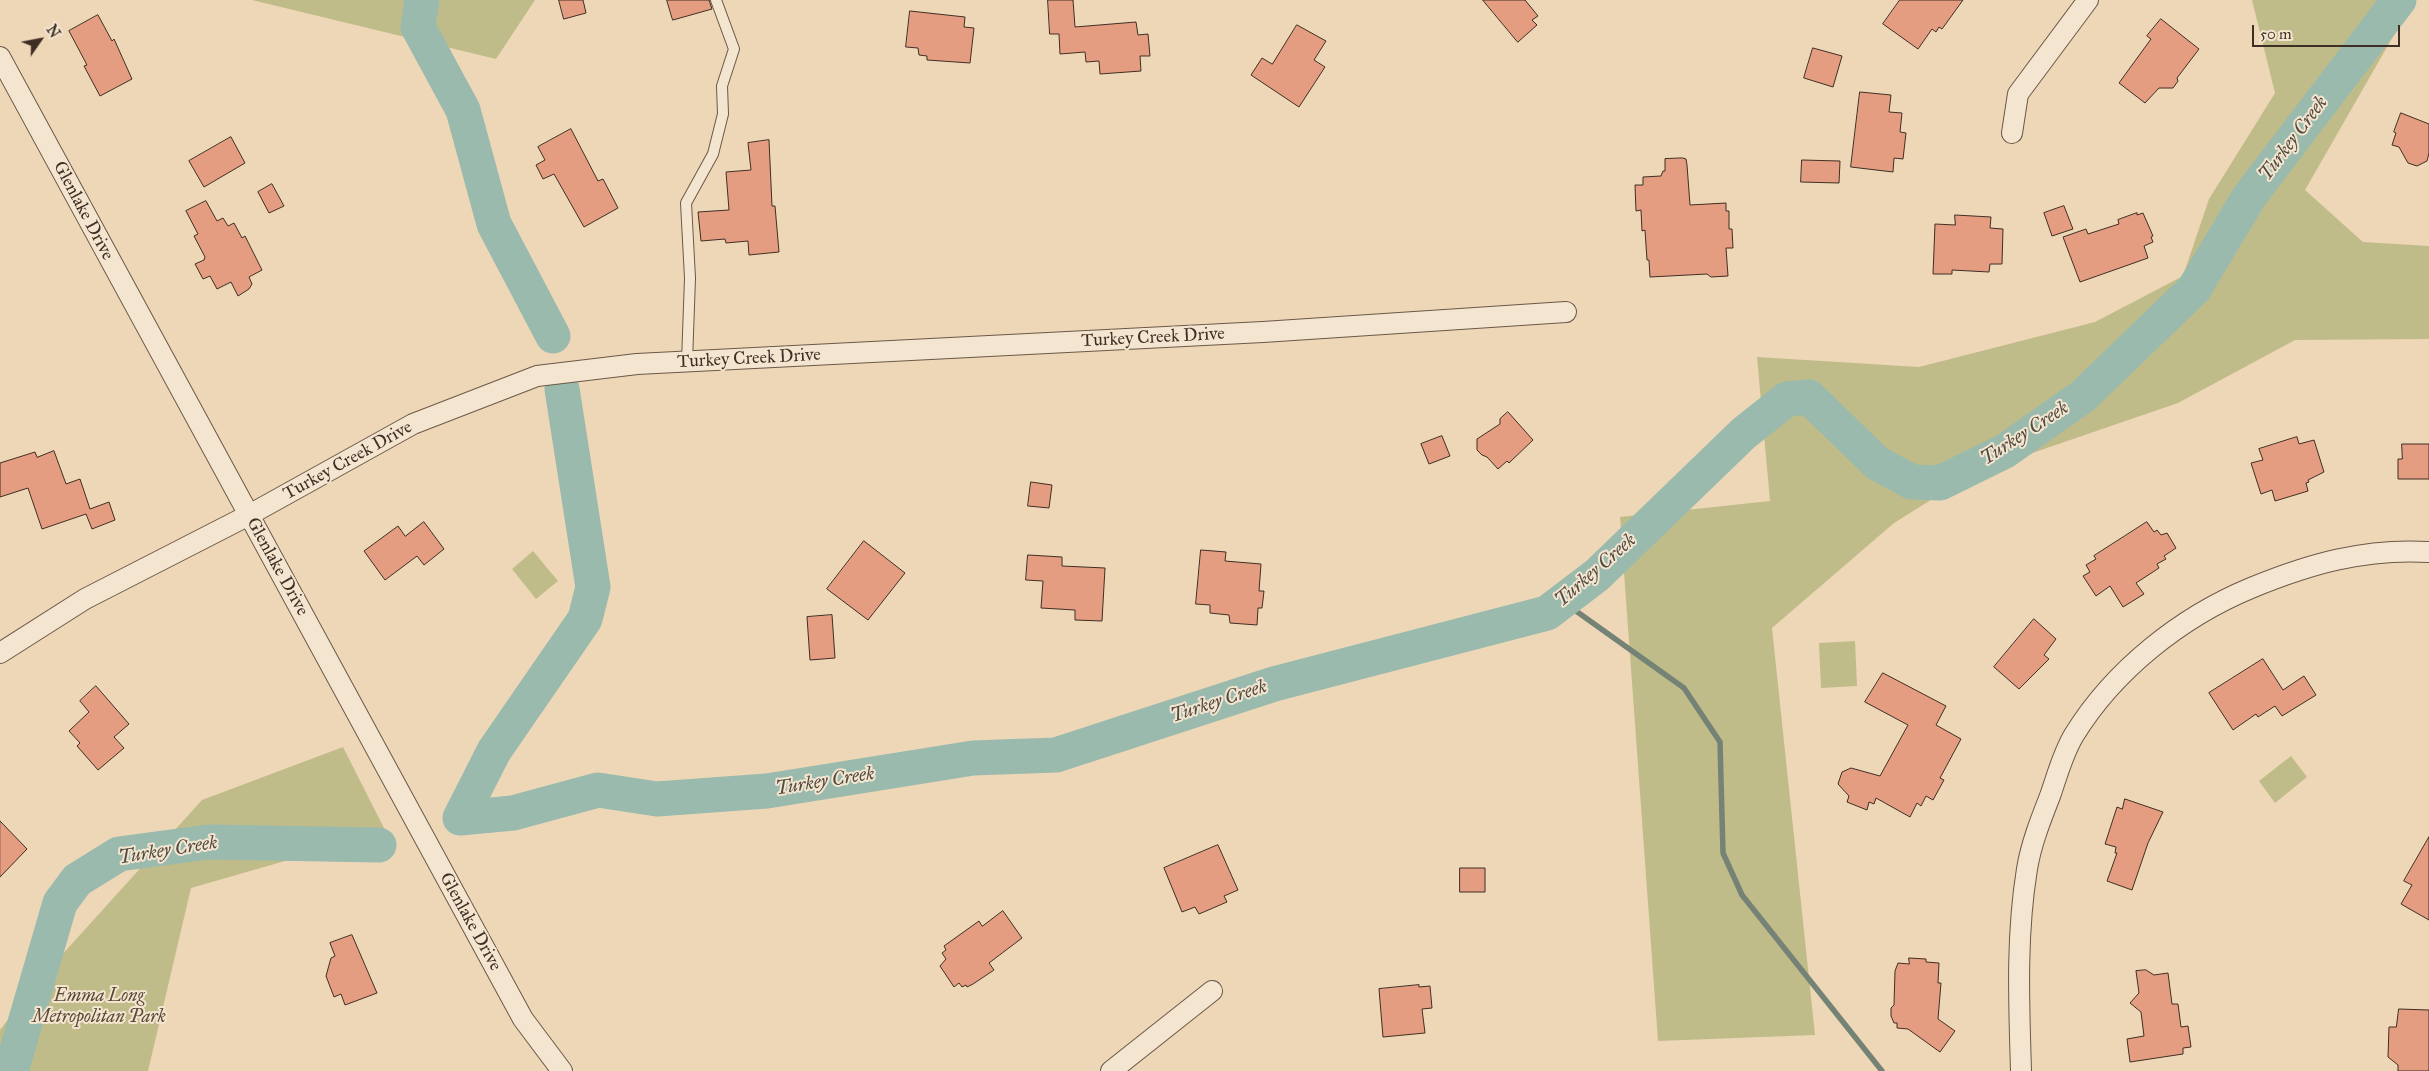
<!DOCTYPE html>
<html>
<head>
<meta charset="utf-8">
<style>
  body { margin:0 }
  #map { position:relative; width:2429px; height:1071px; overflow:hidden; background:#eed7b7; font-family:"IM FELL Great Primer",serif }
  canvas { display:block }
  .north { position:absolute; left:15px; top:15px; width:50px; height:50px; -webkit-text-stroke:4px #f4e5d0; paint-order:stroke; rotate:57deg; font-size:14px; font-weight:700; line-height:20px; text-align:center; color:#3f2e23 }
  .north::after { content:''; display:block; margin:auto; width:18px; height:22px; background:#3f2e23; clip-path:polygon(50% 0,100% 100%,50% 72%,0 100%) }
  .scale { position:absolute; left:2252px; top:25px; width:148px; height:22px; box-sizing:border-box; border:2px solid #3f2e23; border-top:0; padding-left:6px; font-size:15px; line-height:18px; white-space:nowrap; color:#3f2e23; -webkit-text-stroke:4px #f4e5d0; paint-order:stroke }
</style>
</head>
<body>
<div id="map">
<canvas width="2429" height="1071"></canvas>
<div class="north">N</div>
<div class="scale">50 m</div>
</div>
<script>
const ctx = document.querySelector('canvas').getContext('2d');
ctx.lineJoin = 'round';
function fill(path, color) {
  ctx.fillStyle = color;
  ctx.fill(path, 'evenodd');
}
function strokePath(path, color, width, dash) {
  ctx.strokeStyle = color;
  ctx.lineWidth = width;
  ctx.lineCap = dash ? 'butt' : 'round';
  ctx.setLineDash(dash || []);
  ctx.stroke(path);
}
function write(font, color, halo, rows, align = 'center') {
  ctx.font = font + ' "IM FELL Great Primer",serif';
  ctx.lineWidth = 4;
  ctx.setLineDash([]);
  ctx.textBaseline = 'middle';
  ctx.strokeStyle = halo;
  ctx.fillStyle = color;
  for (const [text, x, y, turn = 0] of rows) {
    ctx.save();
    ctx.translate(x, y);
    ctx.rotate((+turn || 0) * Math.PI / 180);
    ctx.textAlign = isNaN(turn) ? turn : align;
    if (halo) ctx.strokeText(text, 0, 0);
    ctx.fillText(text, 0, 0);
    ctx.restore();
  }
}
const green = new Path2D(`
  M252,0H535L496,59Z
  M2252,0H2414L2305,190L2363,242L2429,246V339L2295,340L2178,403L1974,473L1894,523L1772,628L1815,1035L1658,1041L1620,517L1770,501L1757,357L1919,367L2095,322L2183,276L2209,199L2275,93Z
  M533,551L558,581L536,599L512,569Z
  M1855,641L1857,686L1821,688L1819,643Z
  M343,747L386,832L191,888L148,1071H0V1030L32,988L202,800Z
  M2291,756L2307,777L2275,803L2259,781Z`);
const stream = new Path2D(`
  M1562,601L1684,688L1720,742L1723,853L1742,895L1882,1071`);
const river = new Path2D(`
  M422,0L418,27L463,110L494,224L553,336
  M460,818L513,813L598,790L657,799L767,791L973,758L1056,755L1274,684L1547,613L1597,575L1744,433L1787,399L1809,397L1877,463L1912,482L1940,483L2005,451L2083,396L2194,289L2249,197L2399,0
  M460,818L494,751L585,619L593,587L562,389
  M11,1071L60,903L77,880L119,854L208,842L379,845`);
const building = new Path2D(`
  M559,0H583L586,13L564,19Z
  M667,0H709L712,9L673,20Z
  M1048,0H1073L1075,27L1136,22L1138,35L1148,34L1150,56H1140L1141,71L1100,74L1099,61L1086,62L1085,52L1060,54L1059,34H1050Z
  M1483,0H1525L1538,16L1532,20L1537,25L1518,42Z
  M1900,0H1963L1942,29L1939,27L1936,32L1932,29L1918,49L1883,24Z
  M910,11L965,17L964,27L974,28L970,63L927,60V56L919,55L918,48L906,47Z
  M98,15L112,41L114,39L132,79L100,96L84,66L87,65L69,31Z
  M2161,19L2199,49L2177,78L2178,81L2173,88H2159L2145,103L2119,83L2151,39L2147,36Z
  M1297,25L1326,41L1314,60L1325,67L1299,107L1251,75L1262,58L1272,64Z
  M1813,48L1842,56L1833,87L1804,78Z
  M1860,92L1891,95L1889,112L1902,113L1900,132L1906,133L1903,159L1894,158L1893,172L1851,167Z
  M2401,113L2429,124V153L2427,161L2417,166L2408,163L2399,147L2392,145L2396,133L2394,132Z
  M571,129L598,181L603,179L618,208L584,227L554,174L543,179L536,165L545,160L538,147Z
  M231,137L245,163L204,187L189,161Z
  M769,140L772,206H775L779,252L749,255L748,241L726,243L725,239L701,241L698,212L729,210L726,172L751,170L748,143Z
  M1683,158L1686,159L1687,165L1690,205L1726,203V211H1729V229H1732L1733,248H1726L1728,276L1711,277L1707,274L1650,277L1649,260H1647L1645,230L1642,231L1641,210L1636,211L1635,185H1643V177L1661,176L1663,171H1665V159Z
  M1802,160L1840,161L1839,183L1801,182Z
  M272,184L284,206L269,213L258,192Z
  M206,201L217,221L223,218L228,226L234,223L242,238L245,236L262,270L249,277L252,284L249,289L238,296L231,282L217,289L210,276L203,279L195,264L204,260L205,257L194,236L198,234L186,211Z
  M2064,206L2073,229L2052,236L2044,213Z
  M2137,213V215L2143,213L2153,236L2151,237L2153,242L2144,246L2148,258L2080,282L2063,237L2086,229L2088,234L2119,224L2118,220Z
  M1955,215L1991,217L1990,228L2003,229L2002,264H1990L1989,272L1952,270V274H1933L1935,224L1955,225Z
  M1508,412L1533,440L1509,463L1507,461L1498,469L1487,457L1482,455L1477,450V439L1500,424V419Z
  M1442,436L1450,456L1429,464L1421,444Z
  M2297,437L2299,444L2314,440L2324,472L2308,480L2309,482L2306,483L2308,491L2275,501L2272,490L2261,494L2251,463L2263,460L2259,449Z
  M2402,444H2429V479H2398V459H2402Z
  M54,451L66,484L80,479L90,509L109,502L115,520L92,529L86,514L42,529L28,488L0,497V463L35,452L37,457Z
  M1031,482L1052,485L1049,508L1028,506Z
  M424,522L444,549L424,565L417,556L385,580L364,551L398,526L405,536Z
  M2147,522L2154,532L2157,530L2161,535L2167,533L2176,548L2164,556L2166,559L2157,564L2159,568L2136,583L2144,594L2123,607L2110,586L2096,596L2083,576L2090,572L2086,565L2096,559L2094,556Z
  M864,541L905,573L868,620L827,589Z
  M1201,550L1226,552L1225,561L1261,564L1259,591H1264L1262,608H1258L1257,625L1230,623L1229,615L1210,613V605L1196,604Z
  M1028,555L1062,557V566L1105,568L1102,621L1075,620V610L1041,608L1043,581L1026,580Z
  M832,615L835,658L810,660L807,617Z
  M2034,619L2056,639L2044,655L2049,659L2019,689L1994,667Z
  M2263,659L2283,690L2304,676L2316,695L2282,716L2275,706L2258,717L2256,714L2233,730L2209,693Z
  M1883,673L1946,706L1936,725L1961,739L1940,778L1944,780L1933,800L1926,796L1921,806L1917,803L1910,817L1876,798L1874,804L1869,802L1867,810L1847,802L1849,796L1838,784L1842,772L1851,768L1880,776L1908,725L1865,702Z
  M96,686L129,724L114,737L124,748L98,770L77,746L80,743L69,731L89,712L80,701Z
  M2125,799L2163,812L2148,843L2132,890L2107,881L2117,853H2115L2116,847L2105,844L2117,807L2122,809Z
  M0,821L27,849L0,877Z
  M2429,837V920L2401,904L2412,885L2404,881Z
  M1218,845L1238,890L1224,896L1227,902L1199,914L1195,907L1182,912L1164,868Z
  M1460,868H1485V892H1460Z
  M1003,911L1022,938L989,963L994,970L973,984L967,987L966,985L962,987L959,983L954,987L940,966L946,959L942,953L946,950L944,946L979,921L982,926Z
  M352,935L377,993L345,1005L341,994L334,997L326,976L331,958L335,956L330,943Z
  M1909,958L1926,959V962L1939,963L1938,983H1941L1938,1019L1955,1031L1940,1052L1908,1029L1897,1028V1023H1894L1891,1016V1008L1894,1005L1895,971L1898,963L1909,964Z
  M2146,970L2154,975L2168,973L2172,1004H2178L2181,1027L2188,1026L2191,1047L2183,1048V1054L2130,1062L2127,1039L2144,1036L2141,1012L2130,1003L2139,993L2136,971Z
  M1419,985V987L1430,986L1432,1008L1422,1009L1425,1033L1383,1037L1379,989Z
  M2399,1009L2429,1010V1071H2398V1065L2388,1057L2389,1027H2396Z`);
const service = new Path2D(`
  M687,362L690,278L686,203L713,154L723,114L722,86L734,49L716,0`);
const minor = new Path2D(`
  M0,57L523,1019L562,1071
  M2012,133L2018,94L2088,0
  M0,653L85,599L249,515L413,424L537,376L637,364L1263,332L1566,312
  M1111,1071L1212,991
  M2021,1071C2019,1003 2016,936 2027,869C2031,844 2041,819 2050,796C2057,776 2063,753 2074,735C2114,670 2181,617 2251,588C2309,564 2365,548 2429,552`);
const streetNames = [
  ["Glenlake Drive",83,211,62],
  ["Turkey Creek Drive",1153,338,-3],
  ["Turkey Creek Drive",749,359,-3],
  ["Turkey Creek Drive",348,461,-29],
  ["Glenlake Drive",277,567,61],
  ["Glenlake Drive",470,922,61]
];
const parkNames = [
  ["Emma Long",99,997],
  ["Metropolitan Park",99,1018]
];
const waterNames = [
  ["Turkey Creek",2294,139,-53],
  ["Turkey Creek",2025,434,-33],
  ["Turkey Creek",1596,571,-41],
  ["Turkey Creek",1219,702,-18],
  ["Turkey Creek",825,782,-9],
  ["Turkey Creek",168,851,-9]
];
fill(green, '#c0bc89');
strokePath(stream, '#758276', 5.5);
strokePath(river, '#99baad', 35);
fill(building, '#e59d82');
strokePath(building, '#3f2e23', 1);
strokePath(service, '#6b5848', 12);
strokePath(minor, '#6b5848', 22);
strokePath(service, '#f4e5d0', 10);
strokePath(minor, '#f4e5d0', 20);
write('18px', '#3f2e23', '#f4e5d0', streetNames);
write('italic 18px', '#594a37', '#f4e5d0', parkNames);
write('italic 19px', '#514a3f', '#f4e5d0', waterNames);
</script>
</body>
</html>
